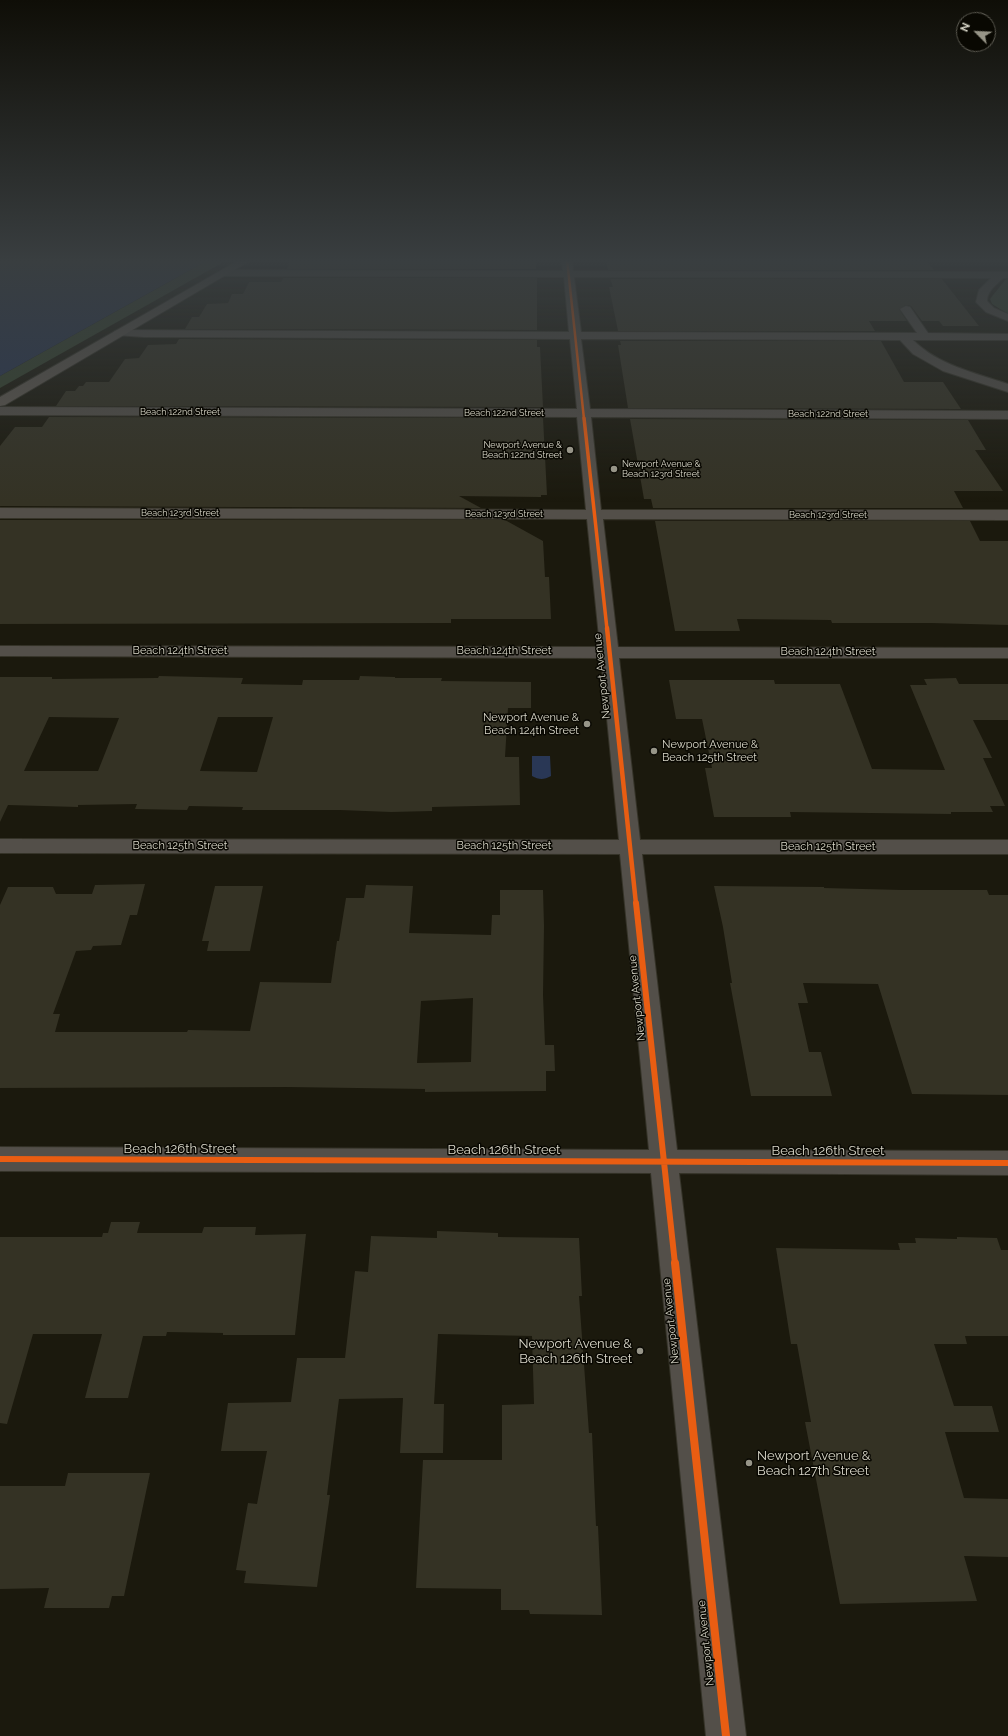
<!DOCTYPE html>
<html>
<head>
<meta charset="utf-8">
<style>
  body { margin:0 }
  #map { position:relative; width:1008px; height:1736px; overflow:hidden; background:#1b190d; font-family:Raleway,sans-serif }
  canvas { display:block }
  .north { position:absolute; left:956px; top:12px; width:40px; height:40px; box-sizing:border-box; background:#090802; border:1px solid #5d5b52; border-radius:50%; rotate:294deg; font-size:11px; font-weight:700; line-height:16px; text-align:center; color:#dad8ca }
  .north::after { content:''; display:block; margin:auto; width:14px; height:18px; background:#979588; clip-path:polygon(50% 0,100% 100%,50% 72%,0 100%) }
</style>
</head>
<body>
<div id="map">
<canvas width="1008" height="1736"></canvas>
<div class="north">N</div>
</div>
<script>
const ctx = document.querySelector('canvas').getContext('2d');
ctx.lineJoin = 'round';
function fill(path, color) {
  ctx.fillStyle = color;
  ctx.fill(path, 'evenodd');
}
function strokePath(path, color, width, dash) {
  ctx.strokeStyle = color;
  ctx.lineWidth = width;
  ctx.lineCap = dash ? 'butt' : 'round';
  ctx.setLineDash(dash || []);
  ctx.stroke(path);
}
function write(font, color, halo, rows, align = 'center') {
  ctx.font = font + ' Raleway,sans-serif';
  ctx.lineWidth = 3;
  ctx.setLineDash([]);
  ctx.textBaseline = 'middle';
  ctx.strokeStyle = halo;
  ctx.fillStyle = color;
  for (const [text, x, y, turn = 0] of rows) {
    ctx.save();
    ctx.translate(x, y);
    ctx.rotate((+turn || 0) * Math.PI / 180);
    ctx.textAlign = isNaN(turn) ? turn : align;
    if (halo) ctx.strokeText(text, 0, 0);
    ctx.fillText(text, 0, 0);
    ctx.restore();
  }
}
const green = new Path2D(`
  M210,259H229L0,388V376Z
  M1008,278V314L992,304L990,299L1005,280Z`);
const water = new Path2D(`
  M0,259H210L0,376Z
  M532,756H550L551,776C544,780 539,780 532,776Z`);
const building = new Path2D(`
  M291,259H536V269H287Z
  M609,259H925L934,270H608L606,260H609Z
  M283,278H537V330L185,329L192,317H199L207,304L228,303L232,294H243L249,282H281Z
  M610,279H942L979,326H943L939,321H922L911,306L906,305L899,309L907,321H869L875,331H618L609,287H613Z
  M179,339L537,340V347H540L543,407L56,406L66,391H75L79,386H83L86,382H109L125,359L139,358L148,345L176,344Z
  M620,341H881L904,382H943L961,409L628,408L618,345H621Z
  M49,417L543,418L547,495H541V497L459,496L481,508L0,506V446L15,427H42Z
  M630,419L968,420L986,450H975L1003,491H954L963,508H653L651,499H644Z
  M0,520H505L543,541L545,577H549L551,619H451V623L0,624Z
  M655,521H970L980,541H1008V625L931,623H832L831,620L737,619L740,631H675Z
  M159,676L243,678L241,684L302,685L303,680H359L360,676L395,677V678H442L441,681L531,682V708H508L505,757H519L520,805L432,807V811L391,812L340,810H242L243,807L189,806L187,810L135,809L137,804L78,805V807L8,805L0,822V677H52V679L158,678ZM49,717L119,718L98,771H24ZM218,717H273L257,772L200,771Z
  M956,678L959,684H1008V720H973L992,758H983L1005,806H990L993,812H951V814L790,812L791,817H714L705,768H712L702,719H676L669,680H774L775,684H840L872,769L945,770L910,685H927L924,679Z
  M145,884L137,915H130L121,945L93,946L91,950L76,951L53,1014H60L55,1032H187L188,1030L250,1031L260,982L331,983L337,941H339L346,898H364L366,885L413,886L409,933L491,935L492,915H500V890H543L544,926L543,995L545,1045H554L555,1071H546V1091L425,1092V1089L288,1087L0,1088V905L8,887H53L56,894H92L95,885ZM473,998L471,1062L417,1063L421,1001Z
  M215,886H263L250,951H207L209,941H202Z
  M714,886L824,887V888L902,890H987L989,895H1008V1095L912,1094L878,984L803,983L808,1003H798L809,1052H821L832,1096H751L730,983H732L723,927Z
  M111,1222H140L137,1233H202L204,1227H256L255,1235L306,1234L295,1335H223V1333L167,1332L166,1336H143L128,1398H85L102,1334H33L7,1424L0,1423V1237H102L103,1233H108Z
  M437,1231L498,1233V1237L579,1238L582,1296H579L589,1433H592L596,1526H598L602,1615L530,1614L529,1610H501V1589L416,1588L423,1460H502V1405L534,1404L532,1336L438,1334L434,1404H444L443,1453H400L403,1398L339,1399L327,1495H330L317,1587L244,1583L246,1571L236,1570L248,1503L257,1504L267,1451H221L228,1403L291,1402L297,1358H345L355,1271L368,1272L371,1236L437,1238Z
  M957,1237L997,1238L1001,1250H1008V1336H965L967,1344H934L954,1406H992L999,1432H945L964,1498L1008,1499V1557L964,1556L977,1601L840,1604L805,1422H811L797,1344H791L776,1248L900,1250L898,1243H916L915,1238L957,1239Z
  M68,1473H150L124,1596H112L109,1608H44L49,1588L0,1589V1486H65Z`);
const minor = new Path2D(`
  M562,259H572L573,271L1008,272V278H1003C996,285 987,291 987,301L994,308L1008,314V321L986,312L976,302L979,290L991,278L574,277L581,332L917,333L900,309L906,306L910,307L928,333L1008,334V340H913C938,365 975,373 1008,384V392L943,371L913,354L900,340L581,339L590,409L1008,411V419L591,417L601,510H1008V520L603,519L618,647L1008,648V658H619L640,840H1008V854H642L677,1150L1008,1151V1175L679,1173L746,1736H706L651,1173L0,1171V1147L649,1150L620,854L0,853V839L619,840L601,658L0,656V646L600,647L587,519L0,518V508L586,510L577,417L0,415V407L577,409L570,339L144,337L115,335L113,333L115,331L119,330L569,332L564,277L224,276L219,273L224,270L563,271Z`);
const major = new Path2D(`
  M241,259H253L5,405L0,406V397Z`);
const cyclewayFar4 = new Path2D(`
  M567,259L584,419`);
const cyclewayFar3 = new Path2D(`
  M584,418L607,629`);
const cyclewayFar2 = new Path2D(`
  M607,628L636,904`);
const cyclewayFar1 = new Path2D(`
  M636,903L675,1264
  M0,1159L1008,1163`);
const cycleway = new Path2D(`
  M675,1263L726,1736`);
const markers = [
  [570,450,4,"#979588"],
  [614,469,4,"#979588"],
  [587,724,4,"#979588"],
  [654,751,4,"#979588"],
  [640,1351,4,"#979588"],
  [749,1463,4,"#979588"]
];
const farStreetnames = [
  ["Beach 122nd Street",180,412],
  ["Beach 122nd Street",504,413],
  ["Beach 122nd Street",828,414],
  ["Beach 123rd Street",180,513],
  ["Beach 123rd Street",504,514],
  ["Beach 123rd Street",828,515]
];
const farPoinames = [
  ["Newport Avenue &",562,445],
  ["Beach 122nd Street",562,455],
  ["Newport Avenue &",622,464,"left"],
  ["Beach 123rd Street",622,474,"left"]
];
const streetNames = [
  ["Beach 124th Street",180,651],
  ["Beach 124th Street",504,651],
  ["Beach 124th Street",828,652],
  ["Newport Avenue",602,676,-96],
  ["Beach 125th Street",180,846],
  ["Beach 125th Street",504,846],
  ["Beach 125th Street",828,847],
  ["Newport Avenue",637,998,-96],
  ["Newport Avenue",671,1321,-96],
  ["Newport Avenue",706,1643,-96]
];
const poiNames = [
  ["Newport Avenue &",579,718],
  ["Beach 124th Street",579,731],
  ["Newport Avenue &",662,745,"left"],
  ["Beach 125th Street",662,758,"left"]
];
const nearStreetnames = [
  ["Beach 126th Street",180,1149],
  ["Beach 126th Street",504,1150],
  ["Beach 126th Street",828,1151]
];
const nearPoinames = [
  ["Newport Avenue &",632,1344],
  ["Beach 126th Street",632,1359],
  ["Newport Avenue &",757,1456,"left"],
  ["Beach 127th Street",757,1471,"left"]
];
fill(green, '#35442e');
fill(water, '#293755');
fill(building, '#343224');
strokePath(minor, '#353328', 2);
strokePath(major, '#353328', 2);
fill(minor, '#534f49');
fill(major, '#5f5951');
strokePath(cyclewayFar4, '#e95d12', 2.5);
strokePath(cyclewayFar3, '#e95d12', 3.5);
strokePath(cyclewayFar2, '#e95d12', 4.5);
strokePath(cyclewayFar1, '#e95d12', 6);
strokePath(cycleway, '#e95d12', 8);
const sky = ctx.createLinearGradient(0, 0, 0, 502);
sky.addColorStop(0, '#0f0e07');
sky.addColorStop(0.52, '#393e40');
sky.addColorStop(1, '#393e4000');
ctx.fillStyle = sky;
ctx.fillRect(0, 0, 1008, 502);
for (const [x, y, r, color] of markers) {
  const dot = new Path2D();
  dot.arc(x, y, r, 0, 2 * Math.PI);
  ctx.fillStyle = color;
  ctx.fill(dot);
  strokePath(dot, '#090802', 1.5);
}
write('9px', '#dad8ca', '#090802', farStreetnames);
write('9px', '#dad8ca', '#090802', farPoinames, 'right');
write('11px', '#dad8ca', '#090802', streetNames);
write('11px', '#dad8ca', '#090802', poiNames, 'right');
write('13px', '#dad8ca', '#090802', nearStreetnames);
write('13px', '#dad8ca', '#090802', nearPoinames, 'right');
</script>
</body>
</html>
